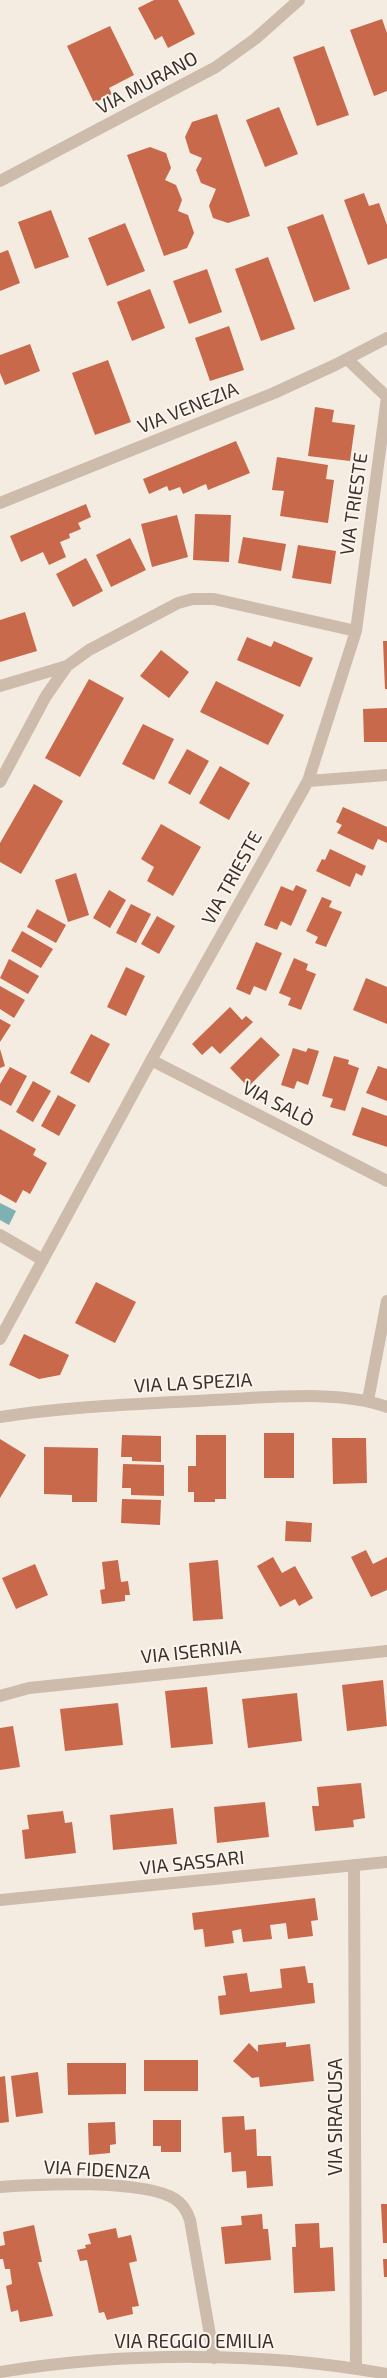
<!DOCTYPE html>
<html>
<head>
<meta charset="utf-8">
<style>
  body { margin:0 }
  canvas { display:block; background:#f4ebe1 }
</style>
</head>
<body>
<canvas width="387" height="2378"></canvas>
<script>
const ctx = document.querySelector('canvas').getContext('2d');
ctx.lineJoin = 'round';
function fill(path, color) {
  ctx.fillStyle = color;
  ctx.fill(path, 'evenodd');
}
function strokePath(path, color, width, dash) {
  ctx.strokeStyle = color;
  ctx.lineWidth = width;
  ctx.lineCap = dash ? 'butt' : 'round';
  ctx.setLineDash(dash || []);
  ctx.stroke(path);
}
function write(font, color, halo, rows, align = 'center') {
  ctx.font = font + ' "Exo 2",sans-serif';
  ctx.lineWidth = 4;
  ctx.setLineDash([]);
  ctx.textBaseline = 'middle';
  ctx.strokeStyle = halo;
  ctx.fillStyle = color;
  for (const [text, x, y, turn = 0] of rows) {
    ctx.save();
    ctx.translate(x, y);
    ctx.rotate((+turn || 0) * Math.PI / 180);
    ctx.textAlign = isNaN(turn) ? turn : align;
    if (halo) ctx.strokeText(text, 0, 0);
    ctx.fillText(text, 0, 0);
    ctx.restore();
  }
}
const water = new Path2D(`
  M0,1203L16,1211L9,1225L0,1220Z`);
const building = new Path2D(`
  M154,0H178L195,34L168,48L162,36L155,40L138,8Z
  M382,19L387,33V91L374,96L350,30Z
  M110,26L134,75L109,88L112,94L94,103L67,46Z
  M324,46L349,115L317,126L293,57Z
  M279,107L298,154L265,167L246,120Z
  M217,114L250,216L228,223L213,218L209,206L216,189L201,183L196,170L202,158L190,153L185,137L192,122Z
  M150,147L166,153L171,168L165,180L176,185L182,200L178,211L188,215L194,233L187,248L164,256L127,155Z
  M364,193L369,206L379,203L387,225V258L368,265L344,200Z
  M51,210L69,257L35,269L18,222Z
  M323,214L350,289L314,302L287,227Z
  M125,223L145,271L107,286L88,238Z
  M8,250L20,283L0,291V253Z
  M268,257L295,329L261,341L235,269Z
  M207,269L222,312L189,324L173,281Z
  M150,289L165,328L132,341L117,302Z
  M229,326L244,370L210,381L195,338Z
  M30,344L40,371L5,385L0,373V355Z
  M108,360L131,422L95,435L72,373Z
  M315,407L334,410L332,422L355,425L350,461L308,456Z
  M236,441L250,473L208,490L206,484L183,494L180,487L169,491L167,486L149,494L143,479Z
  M277,457L328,465L326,479L334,480L328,523L280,516L284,491L272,490Z
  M86,504L91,517L78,523L81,529L69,534L70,538L60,542L66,557L49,565L43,552L21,562L10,536Z
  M195,514L231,515L229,562L193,560Z
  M177,515L188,557L152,567L141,524Z
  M243,537L286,544L281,571L238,563Z
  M130,538L146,570L111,587L96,555Z
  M298,545L336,551L331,584L292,578Z
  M86,558L103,591L73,607L56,574Z
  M25,612L37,651L0,662V620Z
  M247,637L271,647L274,641L313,658L300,687L237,660Z
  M383,641H387V689H385Z
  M161,650L189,672L169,698L140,676Z
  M89,679L124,698L80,777L45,758Z
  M216,681L284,715L268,745L200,712Z
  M387,708V742H364L363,709Z
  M143,724L174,739L154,780L122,764Z
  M187,749L209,761L190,795L168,783Z
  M220,766L250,783L229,820L199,803Z
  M34,784L63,801L21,874L0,862V843Z
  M343,807L387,827V843L378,839L373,850L337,833L342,825L336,822Z
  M161,824L201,847L173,896L147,881L154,867L141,859Z
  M330,849L366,866L362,876L356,873L350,887L316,871L322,859L325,860Z
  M76,873L89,915L68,922L55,880Z
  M296,885L307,890L291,926L281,921L277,930L264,925L281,886L293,891Z
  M109,890L126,900L110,928L93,918Z
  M322,897L332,901L329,907L342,912L326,947L315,943L318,937L306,931Z
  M131,904L151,914L136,943L116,933Z
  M37,909L66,925L56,943L27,927Z
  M157,916L175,926L159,954L141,944Z
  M22,931L53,949L41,968L11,951Z
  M256,942L282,953L266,991L254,986L250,995L236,989Z
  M294,958L308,964L306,970L316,974L301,1010L288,1005L291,998L279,993Z
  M9,959L39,976L28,994L0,978Z
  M126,967L145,976L126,1016L107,1007Z
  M366,978L387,987V1024L353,1010Z
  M0,986L25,1000L14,1018L0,1009Z
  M230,1007L242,1020L246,1016L253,1022L220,1054L212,1046L202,1055L192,1044Z
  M0,1019L11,1025L0,1042Z
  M91,1034L110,1044L89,1083L70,1073Z
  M261,1037L280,1055L248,1087L230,1068Z
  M293,1048L306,1052L308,1048L319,1051L308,1085L297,1081L294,1089L281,1085Z
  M0,1049L5,1066L0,1068Z
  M334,1056L349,1060L348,1064L359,1068L345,1111L330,1107L333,1099L322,1096Z
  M378,1066L387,1069V1101L366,1093Z
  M10,1067L27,1076L11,1106L0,1100V1084Z
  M33,1081L51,1091L33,1122L16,1112Z
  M58,1095L76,1105L59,1136L41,1126Z
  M362,1107L387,1116V1147L352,1135Z
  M0,1129L36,1149L33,1155L47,1163L30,1194L23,1190L16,1203L0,1194Z
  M96,1282L136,1302L115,1343L75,1323Z
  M24,1334L69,1355L60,1375L39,1379L9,1365Z
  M264,1433H294V1478H264Z
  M122,1435L161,1436V1462L132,1461V1457H121Z
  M196,1435H226V1499H215V1502H194V1492H188V1466H196Z
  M332,1438H366L367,1483L333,1484Z
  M0,1439L26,1455L0,1498Z
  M44,1447L98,1448L97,1502H72V1495L44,1494Z
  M123,1464L164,1465V1496L131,1495V1488H122Z
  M122,1499L161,1500L160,1525L121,1523Z
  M286,1521L312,1523L311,1542L285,1541Z
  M366,1550L373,1564L387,1557V1590L371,1597L351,1557Z
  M273,1557L282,1573L295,1566L313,1598L299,1606L295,1599L280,1607L257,1566Z
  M118,1560L121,1582L128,1581L130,1595H125V1601L102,1604L100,1590L105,1589L102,1562Z
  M218,1560L223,1619L193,1621L189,1563Z
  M35,1564L48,1595L16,1609L2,1578Z
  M383,1680L387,1726L347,1731L342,1685Z
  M207,1687L213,1744L171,1748L165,1691Z
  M297,1693L302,1741L248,1748L242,1699Z
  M118,1703L123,1745L65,1751L60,1709Z
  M13,1726L20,1767L0,1770V1728Z
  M361,1783L365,1818L353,1820L354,1827L315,1831L312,1806H319L317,1787Z
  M265,1802L269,1837L217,1843L214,1807Z
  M173,1808L177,1844L113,1850L110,1815Z
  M63,1811L65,1823L72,1822L76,1853L25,1859L22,1830L29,1829L27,1815Z
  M315,1898L318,1920L311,1921L313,1936L288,1939L286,1923L270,1925L272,1939L243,1942L241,1929L232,1931L234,1943L205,1947L203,1929L194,1930L192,1913Z
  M305,1966L308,1983H313L315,2003L220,2015L218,1996L226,1995L223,1976L247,1973L250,1992L282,1988L280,1969Z
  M286,2042V2047L310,2044L314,2081L260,2087L259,2077L252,2078L233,2061L249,2043L258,2052V2045Z
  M144,2060H198V2091H144Z
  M67,2063H126V2094L68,2095Z
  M38,2072L43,2113L16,2117L11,2076Z
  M5,2076L9,2122L0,2123V2077Z
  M244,2116L245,2130L256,2129L257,2156H271L273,2186L247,2188L246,2171L232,2172L231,2152L224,2153L222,2117Z
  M153,2120H181V2152H161V2146H153Z
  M115,2122L116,2144L110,2145V2153L89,2155L88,2123Z
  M381,2204H387V2243H383Z
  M262,2214L263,2229H268L271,2260L225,2264L221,2227L242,2225L241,2216Z
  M319,2223L320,2248L333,2247L335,2291L294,2293L292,2247H296L295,2224Z
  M34,2225L42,2262H38L53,2316L20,2322L18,2310L11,2312L6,2286L12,2284L10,2269H5L3,2259H0V2246L5,2245L3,2232Z
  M116,2228L118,2238L131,2235L137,2261L129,2263L139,2306L132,2307L133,2314L107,2320L104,2312L99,2313L87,2260L80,2261L77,2250L86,2248L85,2245L91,2244L88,2234Z
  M383,2259H387V2277H384Z`);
const minor = new Path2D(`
  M0,181L216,67L255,39L299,0
  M347,359L387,397
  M0,503L274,393L335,365L387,338
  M0,686L67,666
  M308,781L387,775
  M0,782L46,696L67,666L89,650L178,603L193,599H214L356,631
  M151,1060L387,1181
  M0,1235L43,1260
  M0,1339L154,1055L308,781L356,631L387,397
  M368,1400L387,1301
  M0,1417C71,1406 142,1404 213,1400C264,1398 340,1389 387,1407
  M0,1696L29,1688L387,1651
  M354,1865L356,2368
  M0,1900L387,1862
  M0,2187C39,2184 143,2179 175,2199C183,2204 187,2211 190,2220L214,2358
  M0,2372C124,2352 264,2351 387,2374`);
const streetNames = [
  ["VIA MURANO",147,83,-28],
  ["VIA VENEZIA",188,408,-22],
  ["VIA TRIESTE",354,504,-82],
  ["VIA TRIESTE",232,878,-61],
  ["VIA SALÒ",278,1104,27],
  ["VIA LA SPEZIA",193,1383,-3],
  ["VIA ISERNIA",191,1652,-6],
  ["VIA SASSARI",192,1863,-6],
  ["VIA SIRACUSA",336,2117,-90],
  ["VIA FIDENZA",97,2170,3],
  ["VIA REGGIO EMILIA",194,2342]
];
fill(water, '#7fb0b2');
fill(building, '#c8694b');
strokePath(minor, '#cdbbac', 12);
write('19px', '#3b302b', '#fbf5ee', streetNames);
</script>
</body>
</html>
